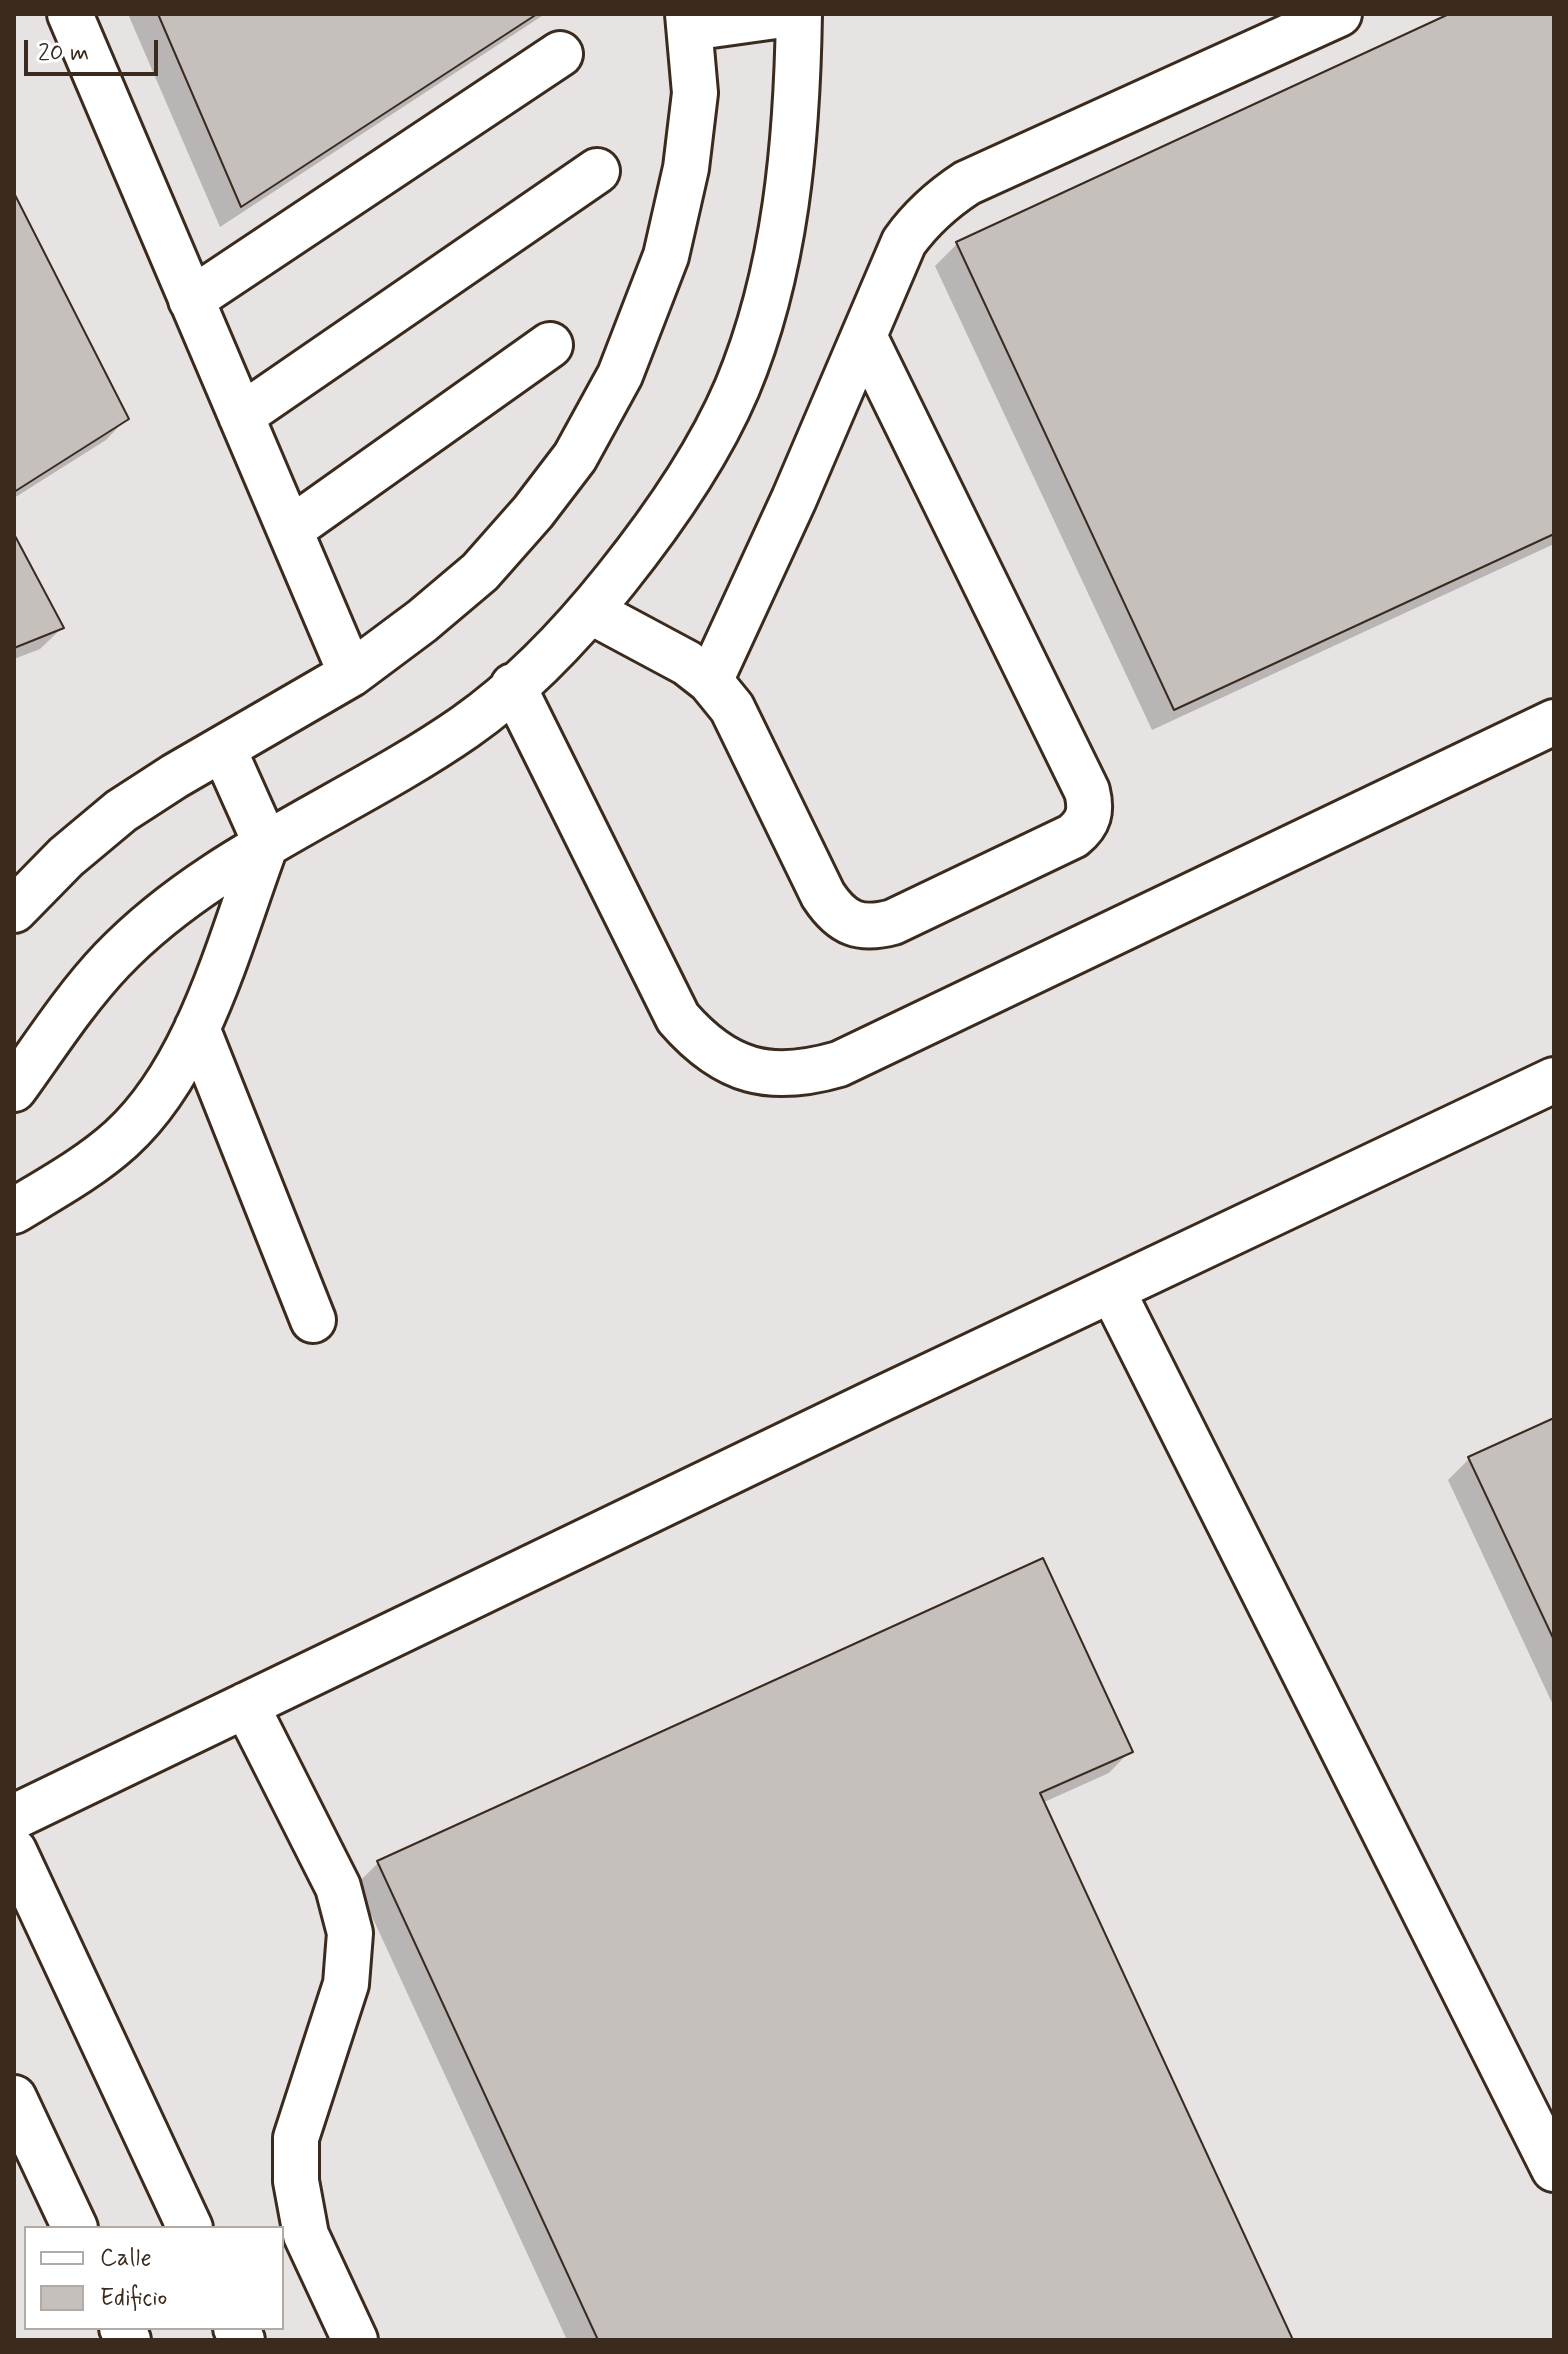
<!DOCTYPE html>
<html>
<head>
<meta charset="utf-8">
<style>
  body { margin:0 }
  #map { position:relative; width:1568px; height:2354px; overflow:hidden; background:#f3f2f2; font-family:Mynerve,sans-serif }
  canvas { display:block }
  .frame { position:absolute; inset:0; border:16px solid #3b2a1e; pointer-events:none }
  .legend { position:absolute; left:24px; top:2226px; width:260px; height:104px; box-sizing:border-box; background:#fff; border:2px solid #b1aaa5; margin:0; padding:10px 14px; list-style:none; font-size:24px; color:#3b2a1e }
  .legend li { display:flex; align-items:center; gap:16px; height:40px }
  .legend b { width:40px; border:2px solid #b1aaa5 }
  .scale { position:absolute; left:24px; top:40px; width:134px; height:36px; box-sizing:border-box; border:4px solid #3b2a1e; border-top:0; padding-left:10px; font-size:24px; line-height:28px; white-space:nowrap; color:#3b2a1e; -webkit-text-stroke:6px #fff; paint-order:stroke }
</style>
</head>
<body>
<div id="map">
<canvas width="1568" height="2354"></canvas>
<div class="frame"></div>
<ul class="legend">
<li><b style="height:10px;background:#fff"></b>Calle</li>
<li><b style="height:22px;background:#c6c0bd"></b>Edificio</li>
</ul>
<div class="scale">20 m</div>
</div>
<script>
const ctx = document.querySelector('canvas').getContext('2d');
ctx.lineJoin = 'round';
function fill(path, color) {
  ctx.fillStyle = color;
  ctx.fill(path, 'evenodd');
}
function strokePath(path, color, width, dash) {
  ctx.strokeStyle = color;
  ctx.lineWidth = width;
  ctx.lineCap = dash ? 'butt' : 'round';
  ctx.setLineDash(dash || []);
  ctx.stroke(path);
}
const built = new Path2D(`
  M14,14H1554V2340H14ZM26,2228H282V2328H26Z`);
const shadow = new Path2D(`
  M128,14H545L220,227Z
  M1454,14H1554V544L1152,730L935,266L957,244Z
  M14,197L127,418L106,440L14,498Z
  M14,538L62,628L40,649L14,659Z
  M1554,1420V1707L1448,1480L1469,1459Z
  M1130,1751L1109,1773L1042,1803L1290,2340H567L357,1884L378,1863Z`);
const building = new Path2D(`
  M158,14H537L241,207Z
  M1449,14H1554V534L1174,710L956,242Z
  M14,193L129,419L14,492Z
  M14,534L64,628L14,648Z
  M1554,1418V1640L1468,1457Z
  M1043,1558L1133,1752L1040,1793L1293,2340H598L377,1861Z`);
const minor = new Path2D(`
  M70,14L351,674
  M690,28L790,14
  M191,300L560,54
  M241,416L597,171
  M291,529L550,345
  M590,611L687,663L710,681L732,708L823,895C842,924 860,931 893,922L1073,836C1089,823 1092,811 1087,791L864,336
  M710,681L794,499L904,242C922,217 941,200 967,183L1339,14
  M513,686L678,1018C726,1073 770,1084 839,1064L1554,722
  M14,910L66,857L121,811L175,776L351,674L422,621L480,572L533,512L575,457L620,375L666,256L686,168L695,93L688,14
  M197,1028L313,1320
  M14,1089C45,1046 75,999 112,960C210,857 350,807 465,727C522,687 573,633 616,579C660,524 709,454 737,388C786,271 797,140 799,14
  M14,1211C50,1189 89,1168 121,1139C199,1068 230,940 266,844L223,748
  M1112,1290L1554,2169
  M246,1705L338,1887L350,1933L346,1984L296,2138V2181L306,2235L355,2340
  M14,1817L881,1399L1554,1080
  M14,1851L190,2228
  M14,2098L75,2228
  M122,2328L128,2340
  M236,2328L242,2340`);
fill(built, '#e6e3e2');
fill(shadow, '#0003');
fill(building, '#c6c0bd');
strokePath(building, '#3b2a1e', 2);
strokePath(minor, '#3b2a1e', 50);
strokePath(minor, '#fff', 44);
</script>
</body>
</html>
